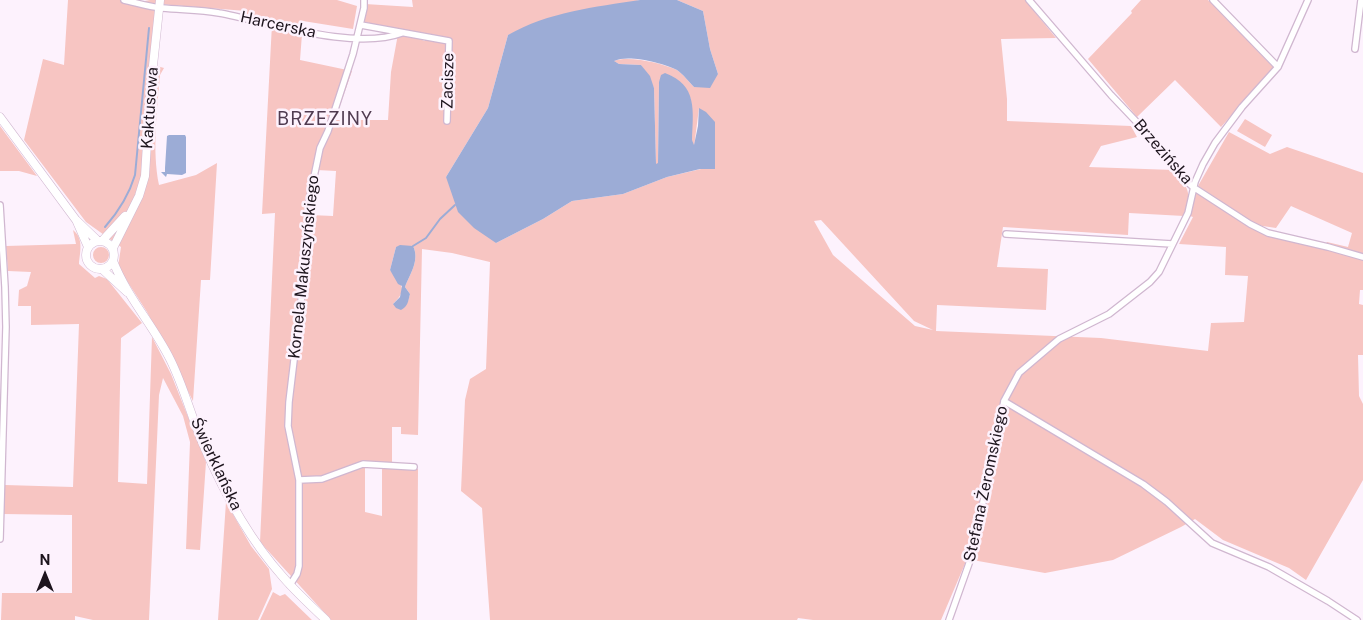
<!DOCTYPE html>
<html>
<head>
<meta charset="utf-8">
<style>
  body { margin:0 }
  #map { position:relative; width:1363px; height:620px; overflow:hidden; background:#fdf2fd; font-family:"Public Sans",sans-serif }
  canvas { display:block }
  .north { position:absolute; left:20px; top:550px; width:50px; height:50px; -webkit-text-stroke:4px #fdf2fd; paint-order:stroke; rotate:0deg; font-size:14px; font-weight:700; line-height:20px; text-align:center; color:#1d141d }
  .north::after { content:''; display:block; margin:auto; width:18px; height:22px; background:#1d141d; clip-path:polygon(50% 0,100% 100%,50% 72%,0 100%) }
</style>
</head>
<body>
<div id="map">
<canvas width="1363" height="620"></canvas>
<div class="north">N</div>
</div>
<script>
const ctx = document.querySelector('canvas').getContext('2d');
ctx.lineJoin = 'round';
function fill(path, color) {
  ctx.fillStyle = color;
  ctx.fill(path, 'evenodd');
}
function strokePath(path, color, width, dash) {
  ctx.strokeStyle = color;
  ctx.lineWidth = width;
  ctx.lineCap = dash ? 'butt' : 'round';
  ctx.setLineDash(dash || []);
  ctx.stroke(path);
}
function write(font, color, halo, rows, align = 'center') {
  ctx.font = font + ' "Public Sans",sans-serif';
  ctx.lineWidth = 5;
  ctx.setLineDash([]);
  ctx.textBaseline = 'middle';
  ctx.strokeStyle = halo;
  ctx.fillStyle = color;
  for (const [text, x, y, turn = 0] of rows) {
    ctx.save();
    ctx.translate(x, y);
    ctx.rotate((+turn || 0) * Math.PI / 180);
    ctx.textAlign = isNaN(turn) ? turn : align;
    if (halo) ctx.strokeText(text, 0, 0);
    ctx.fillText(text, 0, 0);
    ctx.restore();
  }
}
const green = new Path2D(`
  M68,0H121L134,3L150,0H337L357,6L353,29L303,21L300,60L352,71L335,120H388L391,72L398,34L402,33L425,41L422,33L364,22L365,4L413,7L412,0H640L508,35L488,108L446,177L496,243L543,219L572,201L623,194L667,177L701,169L699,108L694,147C684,118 706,96 669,75L659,82L658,164H656L654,88L641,65L619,64L613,61C629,55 662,63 677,70C683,74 689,82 694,87L718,74L710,49L703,11L677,0H1025L1056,38L1001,39L1007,99V121L1131,126L1137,137L1101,146L1089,167L1173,170C1189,189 1192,191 1184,216L1129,213L1128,235L1003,227L997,267L1048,269L1046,310L937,305L936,331L1101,338L1208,351L1211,323L1244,322L1248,276L1225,275L1226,247L1179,244L1193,217L1190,216L1196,192L1259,232L1272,237L1322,248L1327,242L1348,247L1352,233L1291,206L1276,228L1256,225L1198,186L1229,132L1270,154L1287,147L1363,173V290H1360L1359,304L1363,305V355H1358L1359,396L1363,404V480L1306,580L1289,568L1223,540L1195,519L1181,527L1113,560L1045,573L967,559L941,620H813L798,618L797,620H490L482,508L461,491L465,400L470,379L486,369L490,262L452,253L422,249L418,435L401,434V427H392V467L418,469L417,620H331L260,542L275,213L262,214L272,24L245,18L246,11L159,4L157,66L164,68L160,75C157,111 152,150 159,185L196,175L217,163L210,280H201L193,401L147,312L118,267L121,247L86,222L24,140L43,59L64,65ZM317,170L336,171L333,216L310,215L312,188ZM821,220L914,321L933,330L915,326L833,255L814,221ZM413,246C420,260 410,274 405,287L410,294L408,301L393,304C409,289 401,284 390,270L396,247ZM365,467H382V516L365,512Z
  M1141,0H1208L1274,68L1221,127L1175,80L1137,117L1088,59L1132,13L1131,11Z
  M1245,119L1272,135L1265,147L1237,131Z
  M0,126L37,176L19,171H0Z
  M73,230C84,239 80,251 79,264L95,278L99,276L107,279L142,323L121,338L118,482L147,484L152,337L171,374L206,462L200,550L186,549L190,442L183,416L163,378L159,395L149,620H93L75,616V620H1L2,593H72V515L3,514L5,485L73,487L79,324L31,325V306H18L19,290L27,286L31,272L8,271L6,246L76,244Z
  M93 255a8 8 0 1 1 16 0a8 8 0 1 1-16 0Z
  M226,502L251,546L269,569L272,589L258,620H218Z
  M273,592L280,596L285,594L312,620H260Z`);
const water = new Path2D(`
  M640,0H677L703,11L710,49L718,74L710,88L694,87C689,82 683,74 677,70C663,63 628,54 614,61L619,64L641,65L650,76L654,88L656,164L658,163L659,82L661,75L665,73C698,85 693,111 692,140L694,145L698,126L699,108L706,112L715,122V169H700L667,177L623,194L572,201L543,219L496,243L474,228L458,212L446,177L488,108L508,35C548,12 595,7 640,0Z
  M169,135H185L186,137V173L182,175L167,174L166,177L161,172H165V168L167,136Z
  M400,245L413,246C420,260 410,274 405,287L410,294C408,302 408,306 401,310L396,308L393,304L400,297L402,286L398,284L390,270L396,247Z`);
const stream = new Path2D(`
  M105,227C119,211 129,195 135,175L149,28
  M413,246L426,238L440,219L455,205`);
const street = new Path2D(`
  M124,0C137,3 149,7 162,8C181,10 200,9 219,13C269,22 354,51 402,33
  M1029,0L1111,95L1149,135L1184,179L1193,187L1250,224L1268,233L1328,247L1363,257
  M1213,0L1278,67
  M361,25L449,41L447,121
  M1355,49L1361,0
  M0,205L5,287L6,327L0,539
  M1006,234L1172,244
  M1004,401L1143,484L1167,502L1212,543L1269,567L1328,601L1357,620
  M299,480L322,479L363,464L414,467
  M290,585L297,574L299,566V480L288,426L289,402L304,276L309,201L320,148L328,131L353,54L364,8V0
  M949,620L972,555L1004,401L1019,373L1059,339L1109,314L1150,282L1159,272L1188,213L1195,182L1203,164L1215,143L1242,107L1278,67L1308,0`);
const secondary = new Path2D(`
  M0,117L76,220L98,241
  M77,222L88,247
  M86 255a14 14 0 1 1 28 0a14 14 0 1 1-28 0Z
  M102,241L125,216
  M113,248L139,196L145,176L150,94L160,0
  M113,261C127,297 153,325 170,359C184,387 191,416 203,444C223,491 249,539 283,577C296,592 311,606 326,620
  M102,269L127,292`);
const streetNames = [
  ["Harcerska",278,25,12],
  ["Zacisze",448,81,-89],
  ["Kaktusowa",150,108,-86],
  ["Brzezińska",1163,152,49],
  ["Kornela Makuszyńskiego",304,267,-84],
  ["Świerklańska",216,464,65],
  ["Stefana Żeromskiego",986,484,-78]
];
const neighbourhoodNames = [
  ["BRZEZINY",325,119]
];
fill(green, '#f7c5c2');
fill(water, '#9cacd6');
strokePath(stream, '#9cacd6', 2);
strokePath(street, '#d0b7d0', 8);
strokePath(secondary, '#d0b7d0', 9);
strokePath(street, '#fff', 5.5);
strokePath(secondary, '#fff', 8);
write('16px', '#1d141d', '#fdf2fd', streetNames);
ctx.letterSpacing = '1px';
write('18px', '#503b50', '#fdf2fd', neighbourhoodNames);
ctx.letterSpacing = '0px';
</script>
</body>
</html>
